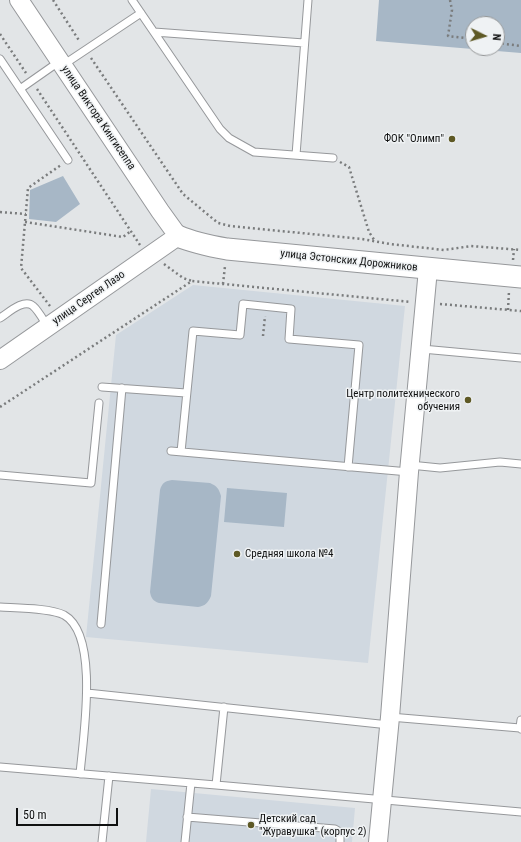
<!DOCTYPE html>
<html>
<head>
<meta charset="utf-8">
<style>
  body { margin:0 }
  #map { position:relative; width:521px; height:842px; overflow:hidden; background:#e2e5e7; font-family:"Roboto Condensed",sans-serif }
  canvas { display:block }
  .north { position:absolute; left:465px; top:16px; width:40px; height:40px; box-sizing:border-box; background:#eff2f4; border:1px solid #969899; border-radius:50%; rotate:95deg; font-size:11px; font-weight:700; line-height:16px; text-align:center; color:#101111 }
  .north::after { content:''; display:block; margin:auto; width:14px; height:18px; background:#5e5925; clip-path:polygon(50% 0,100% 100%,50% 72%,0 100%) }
  .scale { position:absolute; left:16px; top:808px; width:102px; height:18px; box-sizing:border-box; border:2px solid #101111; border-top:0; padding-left:5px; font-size:12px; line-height:14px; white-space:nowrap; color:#101111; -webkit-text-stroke:3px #eff2f4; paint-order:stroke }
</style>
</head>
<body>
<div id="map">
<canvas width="521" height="842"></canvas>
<div class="north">N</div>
<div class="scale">50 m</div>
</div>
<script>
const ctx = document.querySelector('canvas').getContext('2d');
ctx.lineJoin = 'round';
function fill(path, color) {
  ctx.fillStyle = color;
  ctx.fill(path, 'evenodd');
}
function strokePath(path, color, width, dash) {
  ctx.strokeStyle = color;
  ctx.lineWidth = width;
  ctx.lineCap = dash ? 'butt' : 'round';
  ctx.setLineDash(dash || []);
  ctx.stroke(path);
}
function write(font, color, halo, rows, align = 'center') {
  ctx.font = font + ' "Roboto Condensed",sans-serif';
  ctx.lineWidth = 3;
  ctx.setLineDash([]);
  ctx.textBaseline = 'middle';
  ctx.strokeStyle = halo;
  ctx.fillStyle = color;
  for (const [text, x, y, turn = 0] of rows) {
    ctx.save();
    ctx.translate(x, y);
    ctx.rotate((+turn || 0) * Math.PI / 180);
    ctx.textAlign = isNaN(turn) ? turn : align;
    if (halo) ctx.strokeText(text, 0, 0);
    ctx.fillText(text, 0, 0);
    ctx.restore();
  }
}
const built = new Path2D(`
  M193,285L405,306L368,663L86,637L116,335Z
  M151,789L355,808L352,842H146Z`);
const green = new Path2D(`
  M379,0H521V53L376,41ZM473,24H497V48H473Z
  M63,176L80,204L56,222L29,219L30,190Z
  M172,480L210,483C217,486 219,489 221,496L211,596C208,603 205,606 198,607L159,603C153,601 151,598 150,592L160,490C162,483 165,481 172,480Z
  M227,488L287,493L284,527L224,522Z`);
const path = new Path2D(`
  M53,0L80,42
  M450,0L452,10L448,36L473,39
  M0,34L26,73
  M497,43L521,46
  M91,58L183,194L218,223L230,226L362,239L390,244L444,250L471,246L521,250
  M37,89L140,245
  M340,162L349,167L369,232L375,241
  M0,212L26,214
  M25,222L123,237L131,231
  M513,260L514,249
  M164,264L183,278L192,281
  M223,284L225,266
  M440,304L521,311
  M50,306L21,268L28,188L61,165
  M508,310L509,291
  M263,336L265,316
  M0,407L192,281L411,302`);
const service = new Path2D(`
  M132,0L220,129L229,138L254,152L333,158
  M154,32L304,43
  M0,59L68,160
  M63,65L141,13
  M20,89L60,61
  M296,155L308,0
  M0,318C8,313 24,298 33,306C38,310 44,321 48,327
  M422,349L521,358
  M102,387L186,393
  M171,451L409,472
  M181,452L193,331L240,335L243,304L291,309L289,339L359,345L348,467
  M410,465L440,468L500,462L521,464
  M0,475L91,483L99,403
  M0,607C17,608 50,608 64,615C100,635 83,738 80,774
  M101,624L122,388
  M87,693L389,725
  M390,717L520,728L521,729
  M520,728L521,720
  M0,767L216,785L521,812
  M216,785L224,707
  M187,817L335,829L340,832V842
  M102,842L109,776
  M185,842L191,783`);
const tertiary = new Path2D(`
  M0,360L178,236L160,211L19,0
  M378,842L390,717L409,472L428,269`);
const secondary = new Path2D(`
  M178,236C194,243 210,246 227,249L521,277`);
const markers = [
  [452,139,4,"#5e5925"],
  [468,400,4,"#5e5925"],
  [237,554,4,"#5e5925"],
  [251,825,4,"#5e5925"]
];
const streetNames = [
  ["улица Виктора Кингисеппа",98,118,56],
  ["улица Эстонских Дорожников",349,261,6],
  ["улица Сергея Лазо",89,298,-35]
];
const poiNames = [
  ["ФОК \"Олимп\"",444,139],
  ["Центр политехнического",460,394],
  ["обучения",460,407],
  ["Средняя школа №4",245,554,"left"],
  ["Детский сад",259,819,"left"],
  ["\"Журавушка\" (корпус 2)",259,832,"left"]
];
fill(built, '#d0d8e0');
fill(green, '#a7b7c6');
strokePath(service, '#96989b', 9);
strokePath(tertiary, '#96989b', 20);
strokePath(secondary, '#96989b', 23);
strokePath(path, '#7a7c7d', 2.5, [2, 3]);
strokePath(service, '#fff', 7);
strokePath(tertiary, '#fff', 18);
strokePath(secondary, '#fff', 21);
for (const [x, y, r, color] of markers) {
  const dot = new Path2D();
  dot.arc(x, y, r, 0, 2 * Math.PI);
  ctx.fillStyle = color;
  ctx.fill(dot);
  strokePath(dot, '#eff2f4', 1.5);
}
write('11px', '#101111', '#eff2f4', streetNames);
write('11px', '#101111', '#eff2f4', poiNames, 'right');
</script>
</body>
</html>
